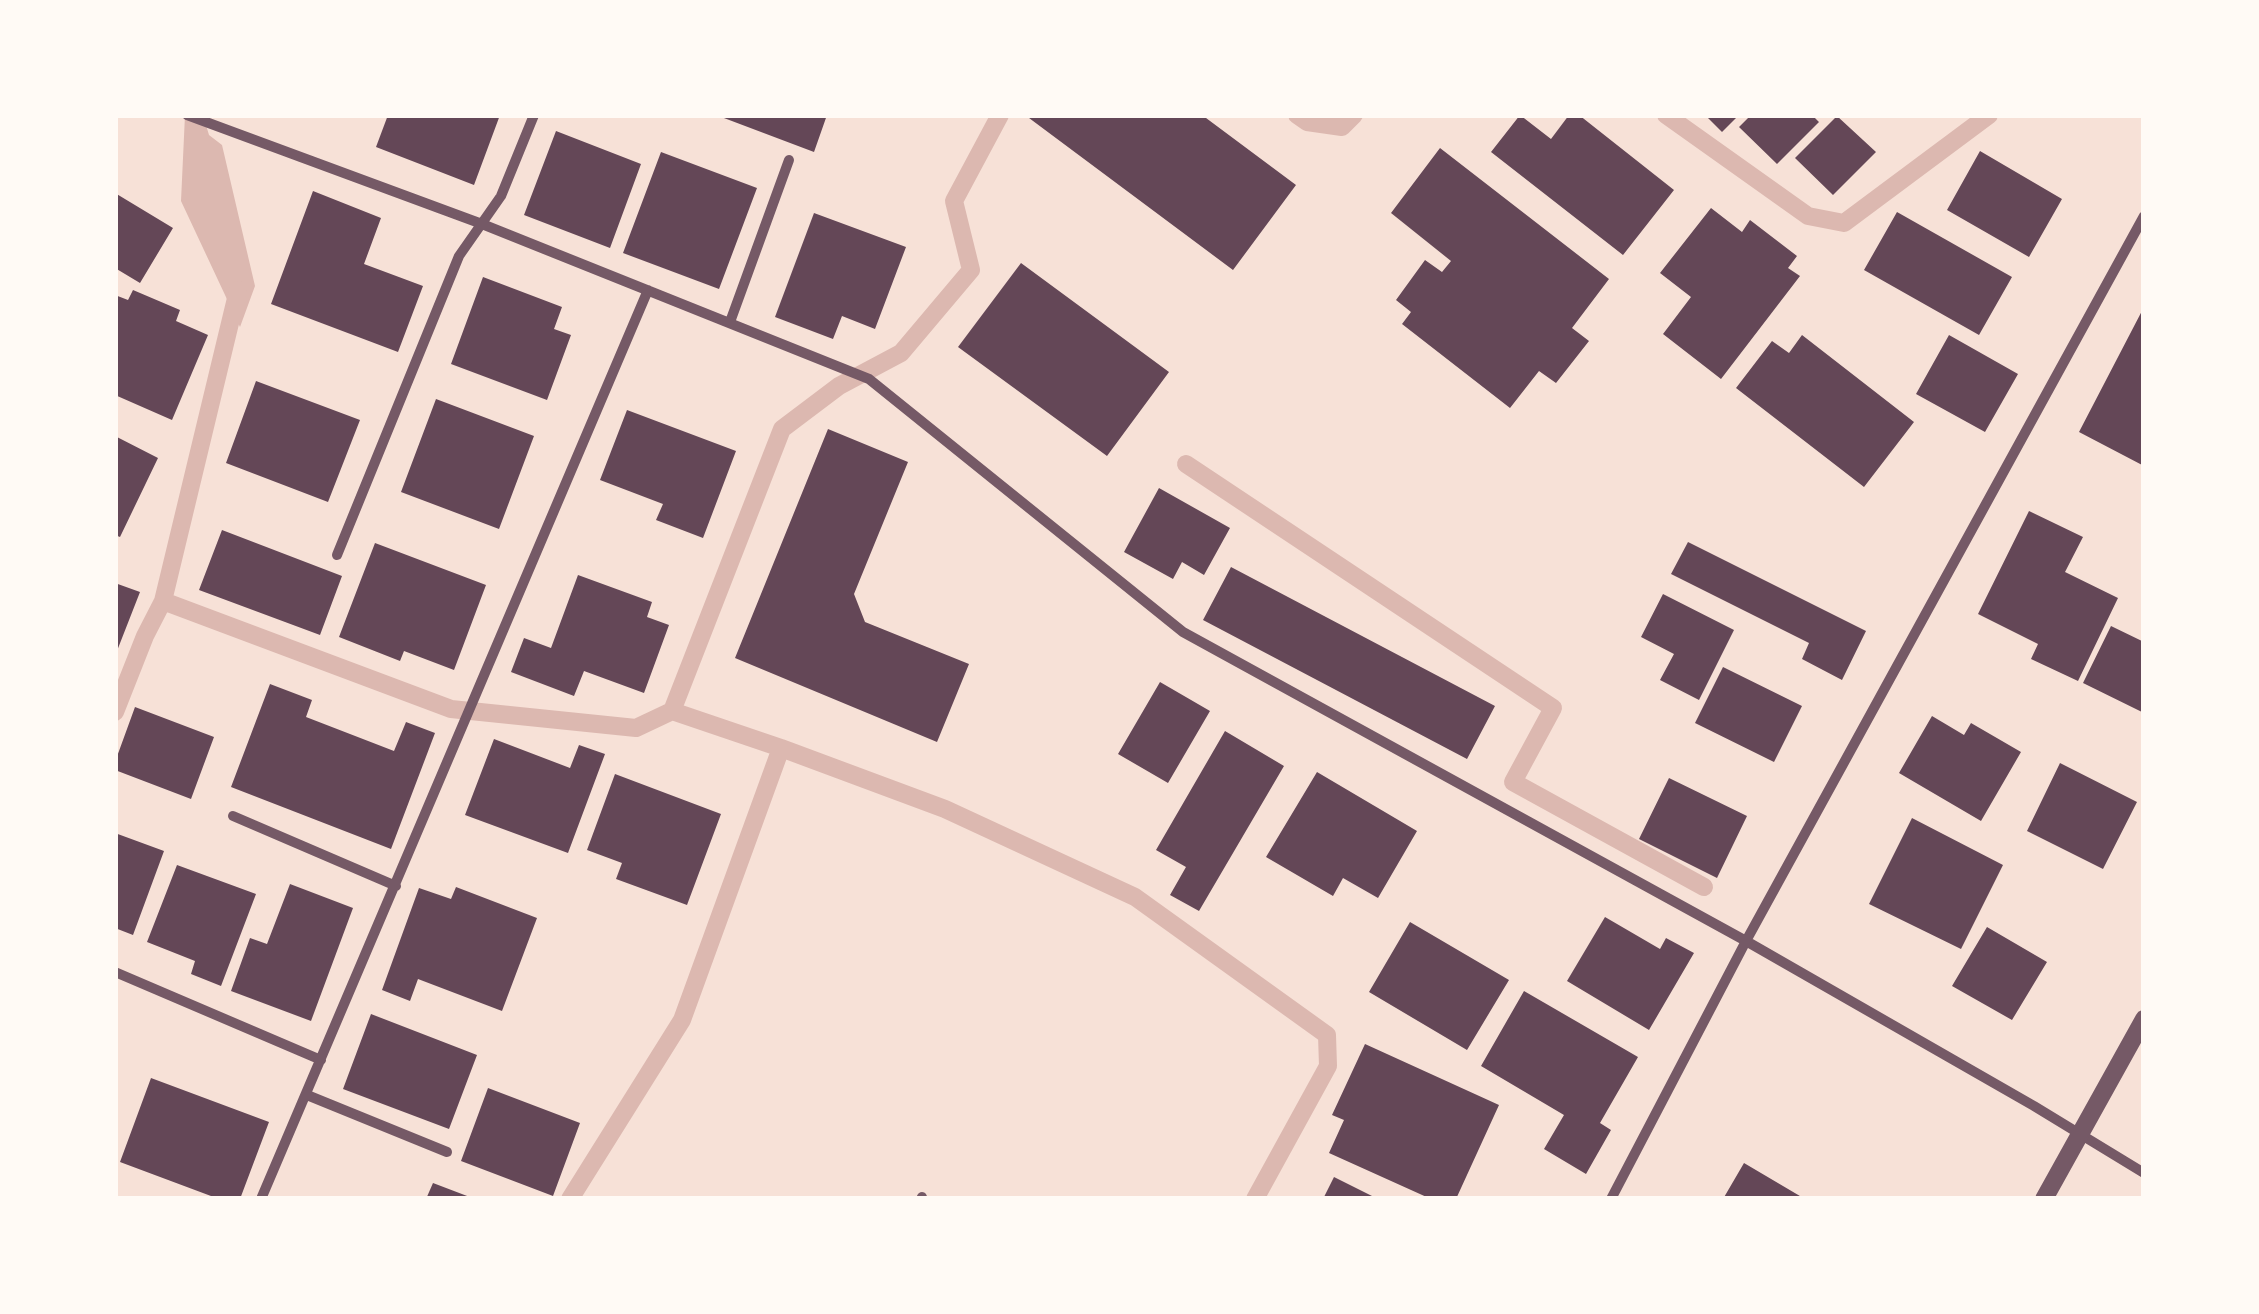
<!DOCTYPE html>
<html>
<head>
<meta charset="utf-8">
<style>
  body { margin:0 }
  #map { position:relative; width:2259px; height:1314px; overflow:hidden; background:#f7e1d7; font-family:Quicksand,sans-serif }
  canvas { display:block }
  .frame { position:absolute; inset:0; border:118px solid #fffaf5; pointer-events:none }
</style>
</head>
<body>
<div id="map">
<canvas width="2259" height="1314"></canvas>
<div class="frame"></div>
</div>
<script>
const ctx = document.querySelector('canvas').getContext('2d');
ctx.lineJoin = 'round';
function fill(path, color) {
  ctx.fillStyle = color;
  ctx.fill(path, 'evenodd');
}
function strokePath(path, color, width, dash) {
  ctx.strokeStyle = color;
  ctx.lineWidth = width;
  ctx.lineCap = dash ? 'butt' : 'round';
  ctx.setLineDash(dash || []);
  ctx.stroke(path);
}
const water = new Path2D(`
  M185,115H203L209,135L222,145L255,286L240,327L181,201Z`);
const stream = new Path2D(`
  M1297,115L1307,122L1342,127L1354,115
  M1666,115L1808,216L1844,223L1989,115
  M238,290L163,601L451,709L636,728L672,711L781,748L682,1020L570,1199
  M1186,464L1553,708L1513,782L1704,887
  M672,711L782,429L839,386L901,353L971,270L954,201L1000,115
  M115,712L145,636L163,601
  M781,748L945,809L1135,897L1327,1035L1328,1066L1255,1199`);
const building = new Path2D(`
  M388,115H500L474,185L376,147Z
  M716,115H827L814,152Z
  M1025,115H1202L1296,185L1233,270Z
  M1520,115L1551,139L1569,115H1579L1674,190L1623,255L1491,152Z
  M1705,115H1739L1722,132Z
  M1751,115H1812L1819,122L1777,164L1739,127Z
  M1837,116L1876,152L1833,195L1795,158Z
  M556,131L641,164L610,248L524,215Z
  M1440,148L1609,279L1572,328L1589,341L1556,383L1539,371L1510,408L1402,324L1411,312L1396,300L1425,260L1442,272L1451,261L1391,213Z
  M1980,151L2062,199L2029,257L1947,210Z
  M661,152L757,188L719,289L623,253Z
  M313,191L381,218L364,264L423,286L398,352L271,304Z
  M115,193L173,228L140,283L115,268Z
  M1711,208L1742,232L1750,220L1797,256L1788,268L1800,276L1721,379L1663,334L1691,297L1660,273Z
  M1897,212L2012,277L1979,335L1864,270Z
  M814,213L906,247L875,329L842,316L833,339L775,317Z
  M1021,263L1169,372L1107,456L958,347Z
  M483,277L562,307L554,329L571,335L547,400L451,364Z
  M133,290L180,310L176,321L208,335L172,420L115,395V295L128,300Z
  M2144,307V466L2079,432Z
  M1802,335L1914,422L1864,487L1736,388L1772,341L1789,353Z
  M1949,335L2018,374L1985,432L1916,394Z
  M256,381L360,420L328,502L226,463Z
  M436,399L534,436L499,529L401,492Z
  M627,410L736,451L703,538L656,520L663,504L600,480Z
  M828,429L908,462L854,594L865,622L969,664L937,742L735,658Z
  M115,436L158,458L120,537L115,535Z
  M1159,488L1230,528L1204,575L1182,562L1173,579L1124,552Z
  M2029,511L2083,537L2065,572L2118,598L2078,681L2031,659L2038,644L1978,614Z
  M222,530L342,576L320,635L199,590Z
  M1688,542L1866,631L1842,680L1802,659L1809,643L1671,574Z
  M375,543L486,585L454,670L404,651L400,661L339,637Z
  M1231,567L1495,706L1467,759L1203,620Z
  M578,575L652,602L647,617L669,625L644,693L584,671L574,696L511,672L524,638L551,648Z
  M115,583L140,592L115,656Z
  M1663,594L1734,630L1699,700L1660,680L1674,654L1641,637Z
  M2111,626L2144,642V713L2083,683Z
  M1723,667L1802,706L1774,762L1695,723Z
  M1160,682L1210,711L1168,783L1118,754Z
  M270,684L312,700L306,717L394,751L406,722L435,733L391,849L231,787Z
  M135,707L214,737L191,799L115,770V762Z
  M1932,716L1964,735L1971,723L2021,752L1981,821L1899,773Z
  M1225,731L1284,766L1199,911L1170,895L1186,867L1156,850Z
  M494,739L570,768L579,745L605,754L568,853L465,815Z
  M2060,763L2137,802L2103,869L2027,831Z
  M1317,772L1417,831L1378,898L1343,878L1333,896L1266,857Z
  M615,774L721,814L687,905L616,879L622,863L587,850Z
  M1669,778L1747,816L1717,878L1639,839Z
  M1912,818L2003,865L1961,949L1869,904Z
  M115,833L164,851L133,935L115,928Z
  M177,865L256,894L221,986L191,974L195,961L147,942Z
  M290,884L353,908L311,1021L231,991L250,938L267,944Z
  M456,887L537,918L502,1011L418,979L410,1001L382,990L419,888L451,899Z
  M1605,917L1660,949L1666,938L1694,953L1649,1030L1567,981Z
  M1410,922L1509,980L1467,1050L1369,992Z
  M1987,927L2047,962L2012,1020L1952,986Z
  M1524,991L1638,1057L1600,1123L1611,1130L1586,1174L1544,1149L1564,1115L1481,1066Z
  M371,1014L477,1055L449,1129L343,1089Z
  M1365,1044L1499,1105L1456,1199H1431L1329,1153L1344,1120L1332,1115Z
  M151,1078L269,1122L240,1199H219L120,1162Z
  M488,1088L580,1123L553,1196L461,1161Z
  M1744,1163L1805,1199H1723Z
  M1334,1177L1378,1199H1323Z
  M433,1183L475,1199H426Z`);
const minor = new Path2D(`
  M187,115L482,224L869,379L1183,632L1746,941L2034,1106L2144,1173
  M730,322L789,160
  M337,555L459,256L501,196L534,115
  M233,816L396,886
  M115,972L321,1060
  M307,1095L447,1152
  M261,1199L648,290
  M921,1199L922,1197
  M1611,1199L1746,941L2144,216`);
const tertiary = new Path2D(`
  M2044,1199L2144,1019`);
fill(water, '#dcb8b0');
strokePath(stream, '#dcb8b0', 18);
fill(building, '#644757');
strokePath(minor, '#755966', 10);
strokePath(tertiary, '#755966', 18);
</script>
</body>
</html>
